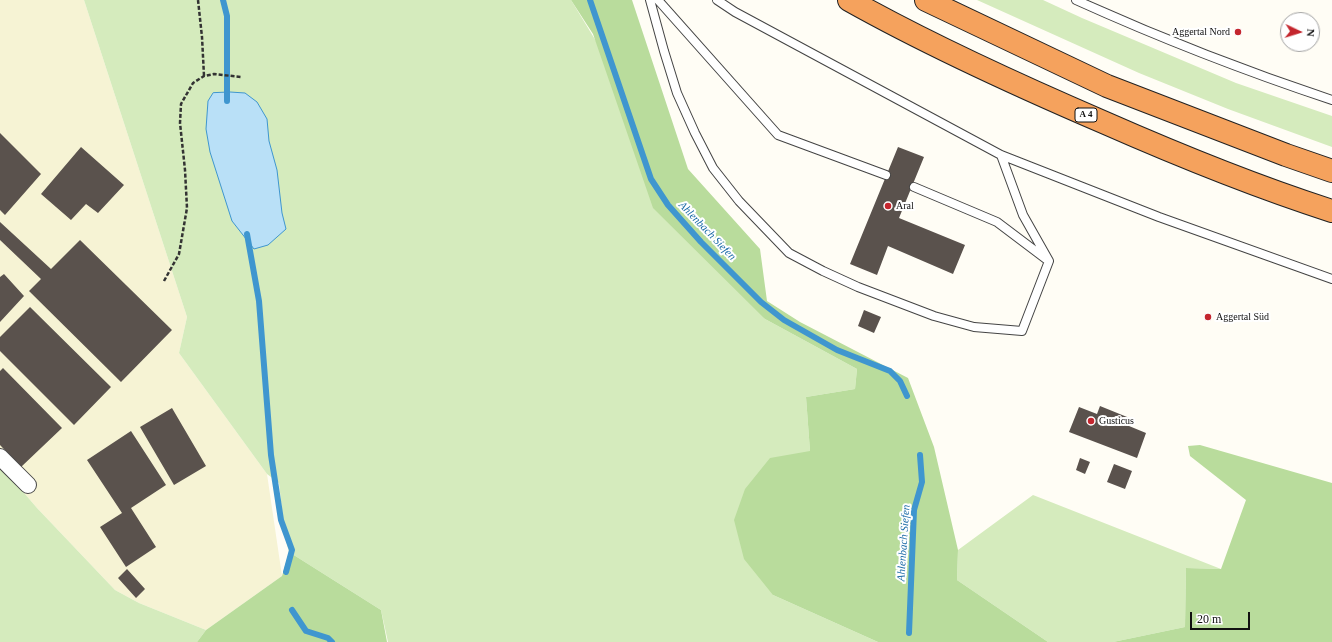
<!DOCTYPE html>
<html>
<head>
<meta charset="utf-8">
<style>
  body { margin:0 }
  #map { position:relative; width:1332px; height:642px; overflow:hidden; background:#fffdf5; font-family:"Times New Roman",serif }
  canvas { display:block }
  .north { position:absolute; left:1280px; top:12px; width:40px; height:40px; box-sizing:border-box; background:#fff; border:1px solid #a0a0a0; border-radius:50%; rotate:94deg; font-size:11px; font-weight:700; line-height:16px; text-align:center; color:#111 }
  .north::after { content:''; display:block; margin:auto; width:14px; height:18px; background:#c4262e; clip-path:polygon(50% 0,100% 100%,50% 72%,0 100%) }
  .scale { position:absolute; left:1190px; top:612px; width:60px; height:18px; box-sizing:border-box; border:2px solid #111; border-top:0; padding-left:5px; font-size:12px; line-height:14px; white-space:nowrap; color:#111; -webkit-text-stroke:3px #fff; paint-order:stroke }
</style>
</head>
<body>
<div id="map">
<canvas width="1332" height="642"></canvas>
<div class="north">N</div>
<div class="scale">20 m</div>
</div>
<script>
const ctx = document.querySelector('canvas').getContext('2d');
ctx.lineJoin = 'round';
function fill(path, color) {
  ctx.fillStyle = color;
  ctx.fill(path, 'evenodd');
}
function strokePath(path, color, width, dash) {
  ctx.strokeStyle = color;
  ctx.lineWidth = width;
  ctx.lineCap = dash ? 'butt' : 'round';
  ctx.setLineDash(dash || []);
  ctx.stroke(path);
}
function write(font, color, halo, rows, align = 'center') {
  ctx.font = font + ' "Times New Roman",serif';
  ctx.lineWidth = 4;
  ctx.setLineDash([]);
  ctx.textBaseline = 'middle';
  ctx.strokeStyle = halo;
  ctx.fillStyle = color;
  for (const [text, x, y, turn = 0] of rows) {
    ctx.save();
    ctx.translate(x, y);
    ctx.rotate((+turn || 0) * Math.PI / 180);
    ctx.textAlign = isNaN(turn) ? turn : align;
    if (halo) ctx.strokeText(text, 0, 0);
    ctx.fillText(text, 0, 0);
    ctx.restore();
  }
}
const farmland = new Path2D(`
  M0,0H84L187,317L179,353L267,474L282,576L206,630L139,603L115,590L37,508L0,465Z`);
const green = new Path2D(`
  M84,0H571L765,319L857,369L855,389L806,397L810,451L773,595L878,642H388L381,610L289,552L285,537L279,483L267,474L179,353L187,317Z
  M977,0H1043L1082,18L1236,83L1332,116V147L1228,109L1139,73Z
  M0,465L37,508L115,590L139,603L206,630L197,642H0Z
  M1033,495L1221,569L1186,568L1185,627L1113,642H1048L957,580L958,550Z`);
const forest = new Path2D(`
  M571,0H632L688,169L760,249L767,301L800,322L908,378L934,447L958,550L957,580L1048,642H878L773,595L744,559L734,520L745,489L770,458L810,451L806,397L855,389L857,369L765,319L653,208L593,34Z
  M1200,445L1332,483V642H1113L1185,627L1186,568L1221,569L1246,500L1190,456L1188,446Z
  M289,552L381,610L387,642H197L206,630L282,576Z`);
const water = new Path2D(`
  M230,92L245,93L257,102L267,119L269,141L277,170L282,213L286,229L268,245L254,249L232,221L210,152L206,129L208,101L213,93Z`);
const stream = new Path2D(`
  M223,0L227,16V101
  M590,0L651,179L668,205L701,242L761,302L784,320L837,350L890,371L900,381L907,396
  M247,234L259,301L271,455L281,520L292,550L286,572
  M292,610L306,631L328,638L332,642
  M909,633L914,510L922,482L920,455`);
const building = new Path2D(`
  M0,133L41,174L5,215L0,210Z
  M81,147L124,185L98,213L86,204L71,220L41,194Z
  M898,147L924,157L899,218L965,245L953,274L888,246L877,275L850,264Z
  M0,222L51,269L80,240L172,330L121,382L29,291L41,279L0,240Z
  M4,274L24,296L0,322V277Z
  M30,307L111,387L74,425L0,351V337Z
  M864,310L881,317L874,333L858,326Z
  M3,368L62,428L21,467L0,445V371Z
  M1100,406L1132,419L1129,426L1146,433L1137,458L1069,432L1079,407L1097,414Z
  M172,408L206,466L174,485L140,427Z
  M131,431L166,485L131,508L156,547L126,567L100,527L122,513L87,460Z
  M1080,458L1090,462L1085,474L1076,470Z
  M1114,464L1132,471L1125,489L1107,482Z
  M127,569L145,589L136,598L118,578Z`);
const path = new Path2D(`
  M198,0L202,37L204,76
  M164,281L179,254L187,208L185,170L180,123L181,104L193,83L204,76L214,74L241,77`);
const lane = new Path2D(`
  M650,0L664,51L677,93L695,133L713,168L739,201L789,253L823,271L858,287L934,316L974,327L1022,331L1049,261L1023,215L1001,155
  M658,0L778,135L886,175
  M717,0L735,12L1001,155L1159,217L1332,279
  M1076,0C1160,38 1245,71 1332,100
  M914,187L997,222L1046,259`);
const street = new Path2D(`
  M0,457L28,485`);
const highway = new Path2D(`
  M849,0C931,46 1017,85 1103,122C1178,155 1254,186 1332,211
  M926,0L1107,86L1286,155L1332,171`);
const markers = [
  [1238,32,4,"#c4262e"],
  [888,206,4,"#c4262e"],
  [1208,317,4,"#c4262e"],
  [1091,421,4,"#c4262e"]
];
const shields = [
  [1086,115,22]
];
const shieldNames = [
  ["A 4",1086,115]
];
const poiNames = [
  ["Aggertal Nord",1230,32,"right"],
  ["Aral",896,206],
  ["Aggertal Süd",1216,317],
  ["Gusticus",1099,421]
];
const waterNames = [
  ["Ahlenbach Siefen",707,231,46],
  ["Ahlenbach Siefen",904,543,-86]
];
fill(farmland, '#f6f3d4');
fill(green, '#d5ebbd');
fill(forest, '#b9dc9c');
fill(water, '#b9e0f7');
strokePath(water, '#3f96cf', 1);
strokePath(stream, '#3f96cf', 6);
fill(building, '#5a524d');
strokePath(lane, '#444', 10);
strokePath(street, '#444', 18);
strokePath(highway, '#222', 24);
strokePath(path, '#333', 2.5, [4, 2]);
strokePath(lane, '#fff', 8);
strokePath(street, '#fff', 16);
strokePath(highway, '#f5a25d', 22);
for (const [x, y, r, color] of markers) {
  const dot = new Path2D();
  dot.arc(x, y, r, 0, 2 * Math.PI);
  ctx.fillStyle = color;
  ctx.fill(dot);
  strokePath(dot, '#fff', 1.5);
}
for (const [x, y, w] of shields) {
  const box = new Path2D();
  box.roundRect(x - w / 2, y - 7, w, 14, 3);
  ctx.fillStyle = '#fff';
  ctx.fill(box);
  strokePath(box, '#111', 1);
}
write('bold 9px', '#111', null, shieldNames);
write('10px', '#111', '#fff', poiNames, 'left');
write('italic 11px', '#1768a6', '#fff', waterNames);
</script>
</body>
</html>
